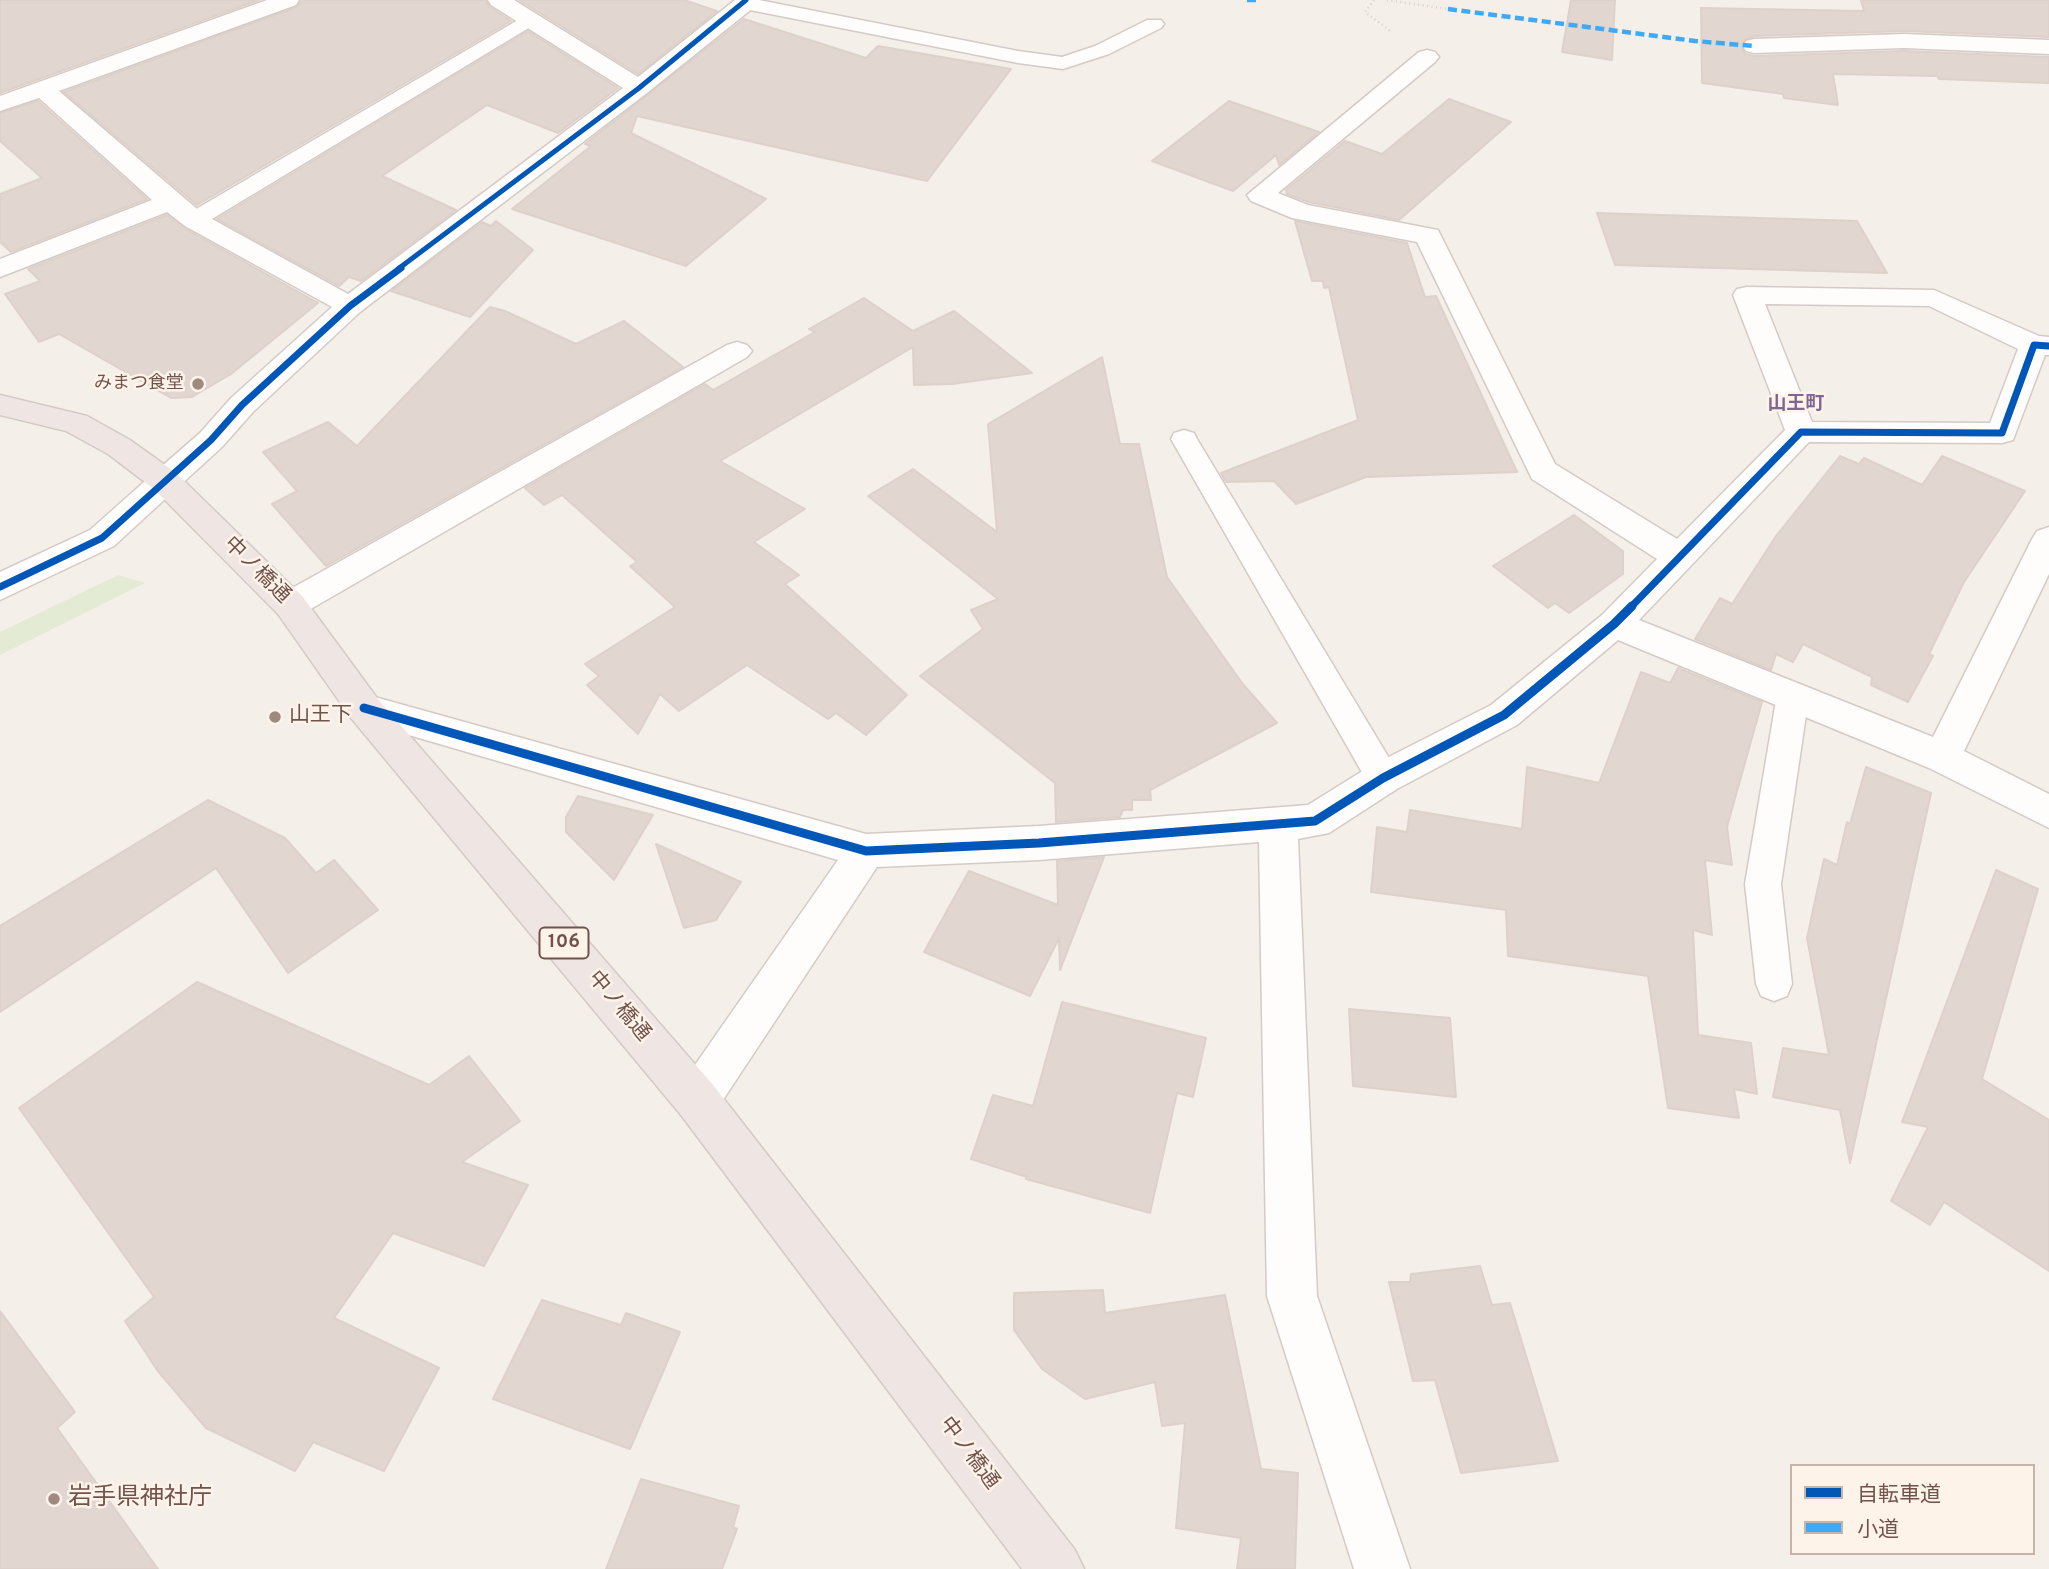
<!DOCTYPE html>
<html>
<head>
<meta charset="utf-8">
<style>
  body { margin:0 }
  #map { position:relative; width:2049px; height:1569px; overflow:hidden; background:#f5efe9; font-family:Overpass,"Noto Sans JP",sans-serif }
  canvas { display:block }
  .legend { position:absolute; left:1790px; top:1464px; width:245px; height:91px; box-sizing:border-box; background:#fef3e9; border:2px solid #c6b3aa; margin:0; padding:9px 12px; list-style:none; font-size:21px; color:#71534b }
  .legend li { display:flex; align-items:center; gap:14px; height:35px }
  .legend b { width:35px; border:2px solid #c6b3aa }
</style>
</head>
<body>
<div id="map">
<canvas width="2049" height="1569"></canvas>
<ul class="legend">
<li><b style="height:9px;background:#0057b8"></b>自転車道</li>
<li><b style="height:9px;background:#3fa9f5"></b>小道</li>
</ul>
</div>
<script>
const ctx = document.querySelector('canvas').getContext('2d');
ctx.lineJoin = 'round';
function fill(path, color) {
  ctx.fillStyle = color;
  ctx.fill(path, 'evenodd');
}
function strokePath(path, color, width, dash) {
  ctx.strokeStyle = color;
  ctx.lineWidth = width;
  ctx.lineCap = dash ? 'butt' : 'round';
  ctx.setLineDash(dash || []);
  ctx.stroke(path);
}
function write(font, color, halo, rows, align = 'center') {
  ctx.font = font + ' Overpass,"Noto Sans JP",sans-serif';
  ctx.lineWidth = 5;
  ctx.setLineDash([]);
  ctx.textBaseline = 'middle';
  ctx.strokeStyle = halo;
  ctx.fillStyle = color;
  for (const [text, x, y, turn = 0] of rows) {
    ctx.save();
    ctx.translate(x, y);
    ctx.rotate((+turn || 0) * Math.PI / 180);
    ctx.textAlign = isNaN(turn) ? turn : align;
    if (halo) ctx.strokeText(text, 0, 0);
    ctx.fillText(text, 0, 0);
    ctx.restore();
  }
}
const green = new Path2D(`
  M118,575L145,583L0,655V632Z`);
const building = new Path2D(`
  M0,0H259L0,93Z
  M302,0H485L490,7L511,21L197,205L64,92L297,7Z
  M519,0H684L717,11L638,74Z
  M1571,0H1615L1612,60L1562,52Z
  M1861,0H2049V37L1904,31L1754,36L1744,40L1741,47L1745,54L1754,56L1904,51L2049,57V83L1939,79L1937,76L1833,74L1838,105L1784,98L1783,94L1702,83L1701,8L1864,11Z
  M744,19L866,58L878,46L1011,69L927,181L637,116L631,133L766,199L686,266L512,209L591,146L585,144Z
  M528,31L618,88L558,133L487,105L382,176L456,210L361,281L349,277L339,286L217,219Z
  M1449,99L1511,122L1399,220L1309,202L1287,194L1286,190L1345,141L1382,154Z
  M38,101L147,199L11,252L0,242V194L42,178L0,141V113Z
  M1229,101L1319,132L1279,165L1276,155L1233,191L1152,161Z
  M1597,213L1857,221L1887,273L1615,265Z
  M167,215L184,228L318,303L231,374L192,397L171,398L59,334L39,342L5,294L40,281L28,269Z
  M496,221L533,250L470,317L391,291L482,222L491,226Z
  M1295,221L1407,243L1425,297L1436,296L1517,472L1366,477L1296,504L1274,481L1226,482L1221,473L1358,420L1329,287L1324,288L1323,281H1312Z
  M864,298L913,331L954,311L1032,373L952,384L914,385L913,347L720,461L805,509L754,542L799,575L785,584L907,695L866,735L836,713L828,719L747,665L679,711L660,694L638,734L587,685L599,676L585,664L675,607L630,566L637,562L562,495L544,505L525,488L705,384L713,390L815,332L809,329Z
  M490,307L505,311L576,344L624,321L683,367L326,566L272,504L297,491L263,452L328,422L357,446Z
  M1102,357L1120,444H1139L1167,577L1242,683L1277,723L1150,790L1151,800H1132V810H1123L1120,817L1056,822L1055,783L920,676L983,629L971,610L998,599L868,496L913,469L997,532L988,424Z
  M1840,456L1859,464L1864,458L1922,485L1942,456L2025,491L1964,582L1929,654L1933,656L1908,702L1871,685L1872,677L1803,644L1793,662L1776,654L1771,670L1695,639L1720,598L1732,604L1776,536Z
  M1574,515L1623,551V574L1569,613L1555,603L1548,608L1493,566Z
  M1678,668L1762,702L1727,827L1732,865L1705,860L1712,935L1693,930L1698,1035L1751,1043L1757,1094L1734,1089L1739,1118L1668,1108L1648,976L1508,956L1506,910L1371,892L1377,827L1407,832L1410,810L1522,829L1527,767L1599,783L1641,672L1670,683Z
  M1866,767L1931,793L1850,1163L1840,1110L1773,1097L1783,1048L1829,1055L1807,938L1824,859L1837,865L1847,822L1850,824Z
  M578,796L653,815L614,880L566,832V817Z
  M208,800L285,838L316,873L334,860L378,910L288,973L216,868L0,1012V926Z
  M656,844L741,882L716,920L684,928Z
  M1104,857L1060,970L1059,938L1030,996L924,952L969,871L1058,905L1057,861Z
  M1996,870L2038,889L1982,1079L2049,1120V1271L1944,1202L1930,1225L1891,1201L1928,1127L1902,1122Z
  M197,982L429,1085L469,1056L520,1121L462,1162L528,1185L484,1266L393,1233L334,1318L439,1368L384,1471L313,1442L295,1471L206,1428L157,1370L125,1321L154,1297L19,1108Z
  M1062,1002L1206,1038L1193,1097L1177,1093L1150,1213L1026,1179L1027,1177L971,1159L993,1095L1033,1106Z
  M1349,1009L1450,1018L1456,1097L1353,1086Z
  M1480,1266L1492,1305L1510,1303L1558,1461L1461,1473L1435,1380L1413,1381L1389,1282H1410L1411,1274Z
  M1103,1290L1105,1313L1225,1295L1261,1469L1298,1473L1295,1569H1237L1241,1538L1176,1528L1185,1423L1162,1426L1155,1382L1085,1399L1042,1369L1014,1330V1293Z
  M542,1300L621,1325L626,1313L680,1332L630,1449L493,1399Z
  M0,1311L75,1412L57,1428L158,1569H0Z
  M641,1479L739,1506L733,1527L737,1529L722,1569H606Z`);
const path = new Path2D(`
  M1374,0L1365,12L1392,32
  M1387,0L1448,9`);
const lane = new Path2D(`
  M738,0H759L1018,51L1062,57L1095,46L1147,20H1161L1164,24L1161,28L1109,54L1063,69L1018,63L745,9L738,7L736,3Z
  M530,13L537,15L540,19L537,23L202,225H186L183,220L186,215Z
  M1184,430L1194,433L1197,439L1395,768L1400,778L1395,788L1383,792L1371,788L1171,439L1174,433Z
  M1793,683L1804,686L1809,695L1781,884L1792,984L1787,996L1774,1001L1761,996L1756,984L1745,884L1777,695L1782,686Z`);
const street = new Path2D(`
  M267,0H299L296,5L59,91L203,214L348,294L623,88L491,5L488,0H514L638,77L735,0H757L753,8L647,93L360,312L253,412L222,447L176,489L165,492L154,489L149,481L154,473L200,433L231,398L332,307L185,226L167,212L0,277V259L152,200L39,98L0,111V96Z
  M1904,34L2049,40V54L1904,48L1754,53L1746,51L1743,46L1746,41L1754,39Z
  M1427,50L1435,52L1439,57L1435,62L1278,193L1308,205L1438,230L1555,464L1677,539L1785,430L1733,295L1737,289L1747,287L1934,290L2039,336L2049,337V355H2045L2013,440L2002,443L1809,442L1639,620L1933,737L2032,539L2037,531L2049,527V574L1964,751L2049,794V828L1929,768L1618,640L1517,725L1397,789L1329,833L1298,839L1317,1296L1410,1569H1354L1267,1296L1259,842L1039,860L877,867L713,1115L697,1122L681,1115L674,1100L681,1085L838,860L364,722L351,718L346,708L351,698L364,694L866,834L1039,826L1308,805L1369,767L1491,705L1602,615L1657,559L1532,479L1417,242L1292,218L1251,201L1247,195L1419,52ZM1765,304L1929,306L2018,349L1990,423L1812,422Z
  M737,342L747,345L752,351L747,357L302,614L290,618L278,614L273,605L278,596L727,345Z`);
const secondary = new Path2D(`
  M165,470L176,473L181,481L176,489L114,546L0,600V572L90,530L154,473Z`);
const highway = new Path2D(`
  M0,395L87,416L130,440L176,473L302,596L377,698L713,1085L1075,1550L1084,1569H1022L681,1115L351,718L278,614L154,489L108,454L66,431L0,415Z`);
const quiet = new Path2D(`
  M1247,0H1260
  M1448,9L1695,41L1754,46`);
const cyclewayFar2 = new Path2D(`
  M398,269L639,88L746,0`);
const cyclewayFar1 = new Path2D(`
  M0,587L102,538L211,440L242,405L350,306L401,268
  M1630,608L1801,432L2002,433L2034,345L2049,346`);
const cycleway = new Path2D(`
  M364,708L866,851L1039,843L1315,821L1383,778L1504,715L1614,624L1632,606`);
const markers = [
  [198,384,7,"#9f8a82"],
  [275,717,7,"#9f8a82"],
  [54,1499,7,"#9f8a82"]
];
const farPoinames = [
  ["みまつ食堂",184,384]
];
const farNeighbourhoodnames = [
  ["山王町",1796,405]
];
const shields = [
  [564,943,49]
];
const shieldNames = [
  ["106",564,943]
];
const streetNames = [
  ["中ノ橋通",256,571,45],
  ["中ノ橋通",618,1007,50],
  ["中ノ橋通",968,1454,53]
];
const poiNames = [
  ["山王下",289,717]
];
const nearPoinames = [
  ["岩手県神社庁",68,1499]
];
fill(green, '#e4ebd4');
fill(building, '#e1d6d0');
strokePath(building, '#ded1cb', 2);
strokePath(lane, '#d4cac6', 3);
strokePath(street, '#d4cac6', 3);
strokePath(secondary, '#d4cac6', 3);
strokePath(highway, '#d4cac5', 3);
strokePath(path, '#d8cfcd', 2.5, [1, 3.5]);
fill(lane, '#fefdfc');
fill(street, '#fefdfc');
fill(secondary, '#fefdfc');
fill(highway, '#efe6e4');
strokePath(quiet, '#3fa9f5', 4.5, [9, 4.5]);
strokePath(cyclewayFar2, '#0057b8', 5);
strokePath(cyclewayFar1, '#0057b8', 7);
strokePath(cycleway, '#0057b8', 9);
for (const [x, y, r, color] of markers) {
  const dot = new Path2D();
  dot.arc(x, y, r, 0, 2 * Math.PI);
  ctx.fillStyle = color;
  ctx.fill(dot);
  strokePath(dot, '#fef3e9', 2.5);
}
write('18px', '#71534b', '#fef3e9', farPoinames, 'right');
write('bold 19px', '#7e6794', '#fef3e9', farNeighbourhoodnames);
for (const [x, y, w] of shields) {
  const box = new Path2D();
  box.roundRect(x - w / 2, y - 15.5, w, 31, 5);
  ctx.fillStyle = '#fef3e9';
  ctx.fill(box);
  strokePath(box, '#71534b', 2);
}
write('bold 19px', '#71534b', null, shieldNames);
write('21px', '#71534b', '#fef3e9', streetNames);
write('21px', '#71534b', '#fef3e9', poiNames, 'left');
write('24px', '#71534b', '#fef3e9', nearPoinames, 'left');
</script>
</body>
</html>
